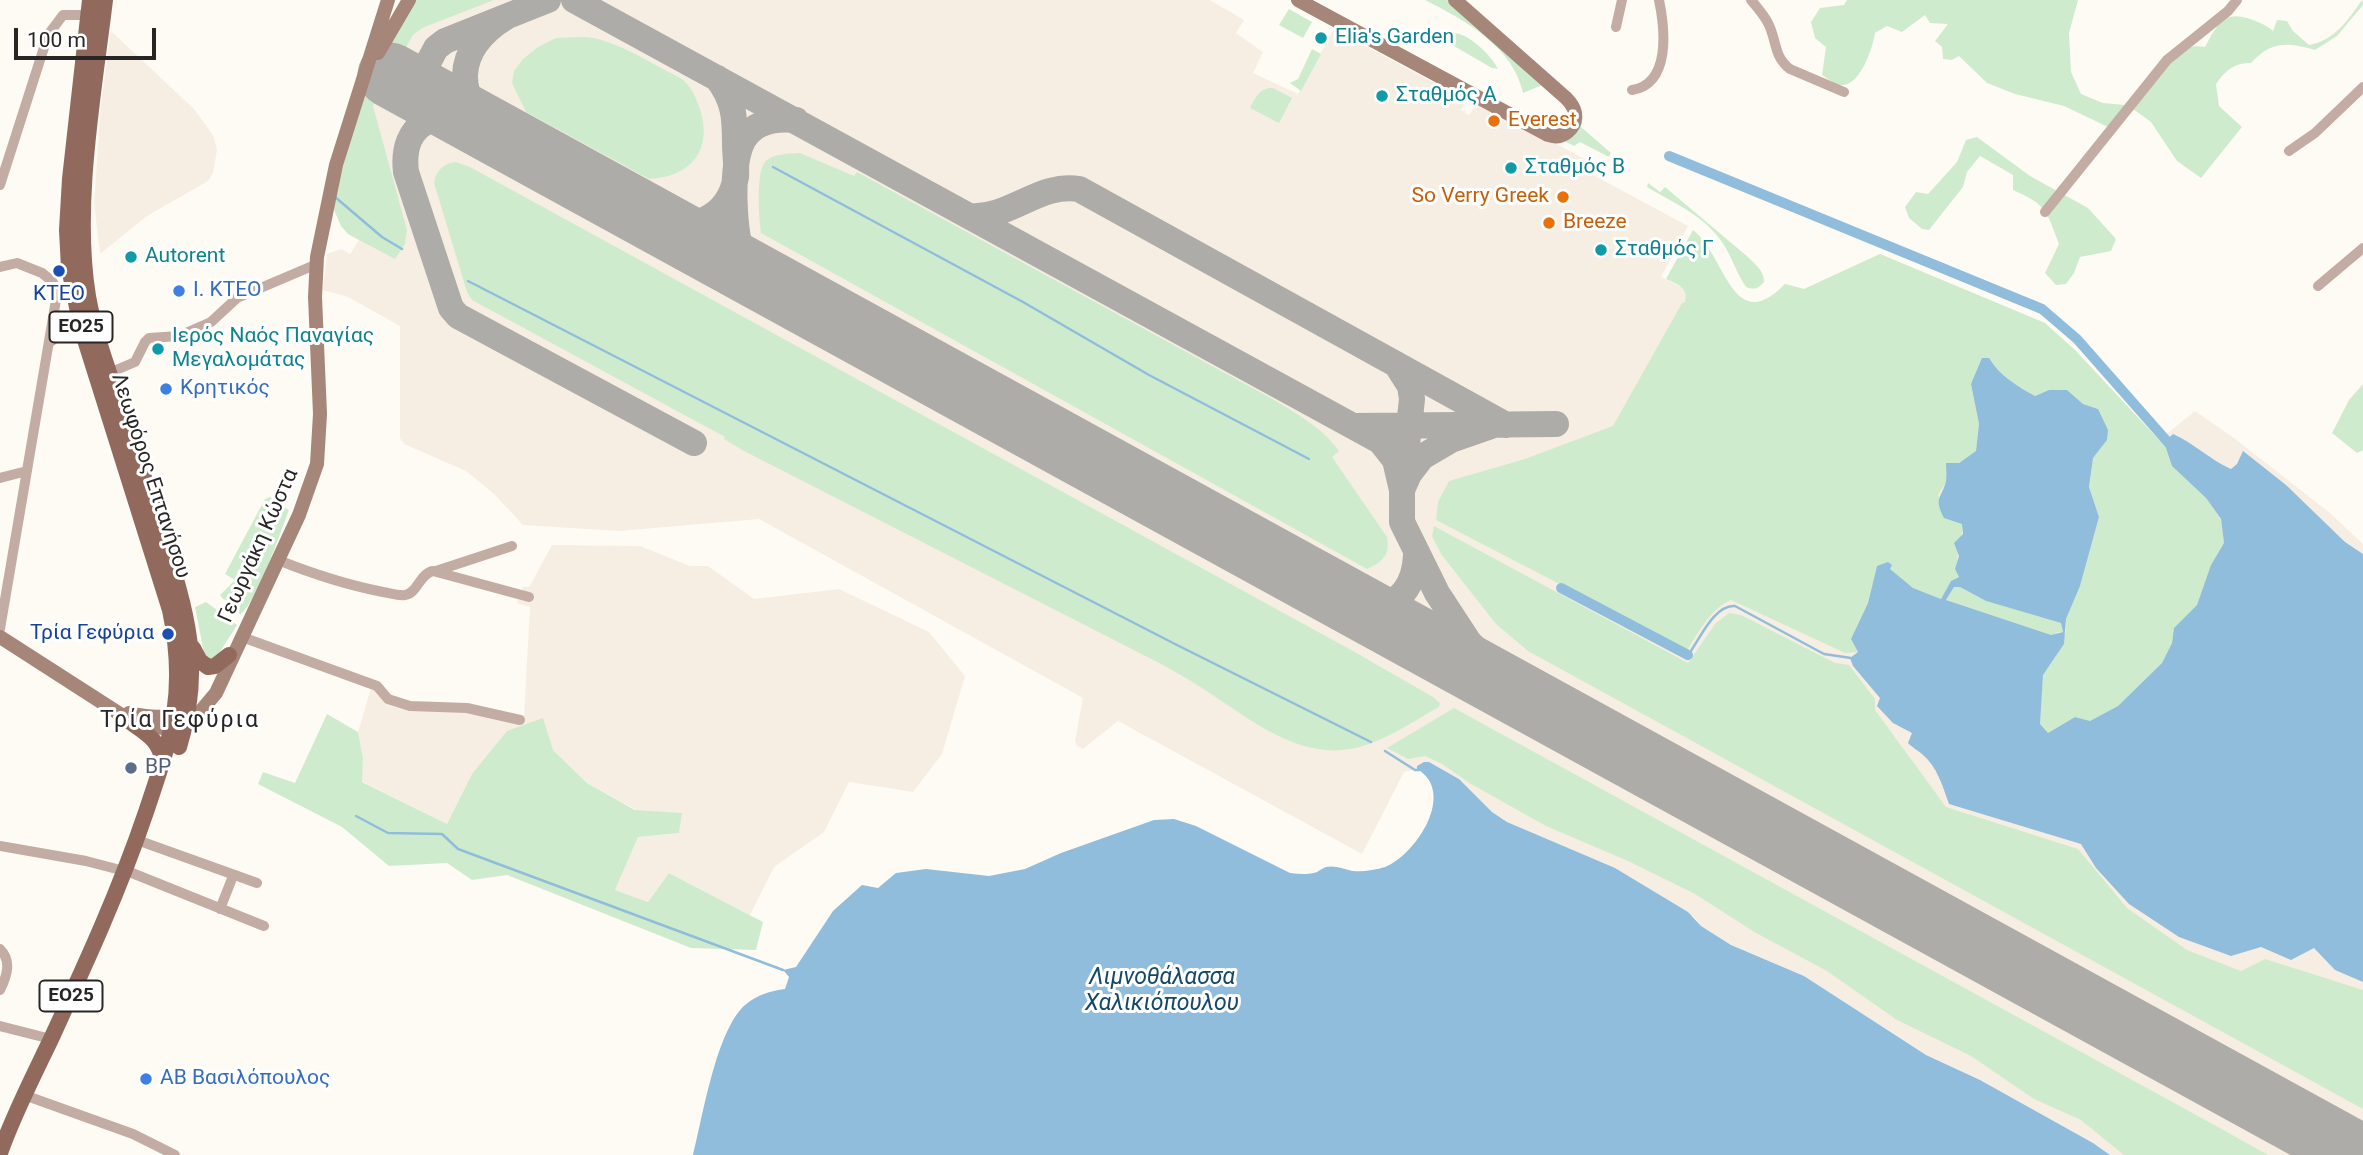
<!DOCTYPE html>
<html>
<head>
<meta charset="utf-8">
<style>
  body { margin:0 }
  #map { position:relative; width:2363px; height:1155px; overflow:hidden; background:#fefbf5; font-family:Roboto,sans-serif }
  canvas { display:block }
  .scale { position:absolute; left:14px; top:28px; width:142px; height:32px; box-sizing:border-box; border:4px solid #272624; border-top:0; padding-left:9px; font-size:21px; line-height:24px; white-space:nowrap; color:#272624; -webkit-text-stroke:5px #fff; paint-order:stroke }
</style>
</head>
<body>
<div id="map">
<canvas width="2363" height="1155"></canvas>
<div class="scale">100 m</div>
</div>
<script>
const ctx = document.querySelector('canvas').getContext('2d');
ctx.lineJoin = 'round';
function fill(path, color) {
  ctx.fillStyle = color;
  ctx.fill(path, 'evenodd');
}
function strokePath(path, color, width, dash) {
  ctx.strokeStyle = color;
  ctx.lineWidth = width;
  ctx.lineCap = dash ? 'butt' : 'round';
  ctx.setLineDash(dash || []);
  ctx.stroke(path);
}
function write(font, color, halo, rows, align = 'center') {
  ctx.font = font + ' Roboto,sans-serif';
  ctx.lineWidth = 6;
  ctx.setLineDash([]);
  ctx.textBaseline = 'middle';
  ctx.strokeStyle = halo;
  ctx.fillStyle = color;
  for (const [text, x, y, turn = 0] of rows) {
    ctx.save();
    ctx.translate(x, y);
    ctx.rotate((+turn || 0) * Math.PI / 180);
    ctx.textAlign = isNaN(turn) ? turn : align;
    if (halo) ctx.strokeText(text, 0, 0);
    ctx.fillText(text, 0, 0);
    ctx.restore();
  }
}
const built = new Path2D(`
  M415,0H1210L1244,20L1236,33L1263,52L1253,73L1298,94L1334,29L1466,100L1461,110L1469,115L1479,101L1588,161L1584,170L1688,226L1661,277L1683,288L1687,297L1753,316L1785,284L1804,289L1880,254L2045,323L2076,351L2159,440L2195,411L2234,438L2330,513L2363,544V1155H2110L2093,1143L1980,1080L1926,1055L1804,976L1731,945L1701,926L1695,918L1586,856L1507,822L1492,812L1459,779L1429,762L1417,766V769L1404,772L1362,854L1118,721L1083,749L1077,746L1075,741L1083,698L759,519L619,531L523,525L493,493L466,471L404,444L400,438V326L348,297L323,290L327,254L341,249L350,254L359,240L348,234L341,226L332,205Z
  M111,31L194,109L213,135L217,150L213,173L208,181L147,216L100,254L94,203L101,104Z
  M552,545L640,546L690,566H708L754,599L839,589L929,632L965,676L942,754L913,792L849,782L824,832L774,867L750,915L669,873L648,902L615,890L638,837L679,833L587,783L553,750L472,774L447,824L361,781L363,758L358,732L371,688L378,690L383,699L469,711L511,720L524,715L530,607L517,603L523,587H529Z`);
const green = new Path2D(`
  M415,0H494L422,28L413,35L373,106L407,230L405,244L395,259L348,234L341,226L332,205L360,106L391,37Z
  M1425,0H1447L1545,84L1523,93C1513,46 1464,20 1425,0Z
  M1847,0H2078L2069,33L2071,72L2081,94L2103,103L2125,105L2181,52L2194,46L2205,47C2218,23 2224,9 2253,20C2260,23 2267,25 2273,31L2277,20L2287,21L2293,31L2309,45C2334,41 2349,19 2362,0L2363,5L2337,36L2315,50C2286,42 2272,41 2251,63C2234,63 2226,70 2216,84L2219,106L2242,127L2201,178L2177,161L2151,122L2133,109L2110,128L2064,106L2015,94L1987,83L1959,56L1952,60L1943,59L1942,47L1935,41L1948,24L1930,23L1925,15L1902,32L1887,26L1875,33C1873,47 1861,84 1843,85C1836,86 1827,78 1822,75L1826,47L1815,38L1811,22L1820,8L1844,5Z
  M1289,9L1312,22L1303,38L1279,25Z
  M1453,33C1469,33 1492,56 1498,69L1492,68L1440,38Z
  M556,38C568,38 582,36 594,38C619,44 641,57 663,69C670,73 681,77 686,83C692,88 696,99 699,106C714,149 692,177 649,179L526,112L512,83L514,71L523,59L538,47Z
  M1312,49L1321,54L1301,91L1290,83L1298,79Z
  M1273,88L1292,98L1279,123L1250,108C1255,98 1260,87 1273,88Z
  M1580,115L1583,117L1581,127L1611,153L1609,157L1580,142L1574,146L1562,140Z
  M1977,137L2030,176L2088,208L2116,239L2111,251L2080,257L2074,273L2066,284L2056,285L2045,273L2059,244C2046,210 2047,205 2013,190V175L1980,156L1967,172L1963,187L1929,230L1922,229L1909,218L1905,207L1916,192L1928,194L1957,162L1966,140Z
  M800,153L854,176L857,172L1278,402C1300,416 1325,430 1339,451L1332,457L1387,537C1391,554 1382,563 1367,569L761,233C759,219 755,168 767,160C776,153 790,154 800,153Z
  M456,162L470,167L1353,651L1433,697L1440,703L1439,707C1415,720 1390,738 1363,746C1307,763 1261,727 1217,698C1200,686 1181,675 1163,665L744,451L724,439L725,437L472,300L467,292L434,183C436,171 443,163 456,162Z
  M1648,183L1660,192L1665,187L1748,257C1756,265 1764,271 1764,282C1758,289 1754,290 1746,287C1735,271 1731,253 1719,238C1701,214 1672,202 1647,187Z
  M1693,230C1726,255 1732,338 1785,284L1804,289L1880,254L2045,323L2076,351L2159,440L2164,442L2172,466L2206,498L2221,520L2224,543L2214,560L2197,605L2174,628L2172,643L2162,663L2118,706L2090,721L2075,717L2048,733L2039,724L2043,675L2055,658L2066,632V619L2080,586L2099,517L2089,487L2093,458L2107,440L2098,409L2083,404L2067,390H2049L2035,396L2014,384L1995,367L1971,384L1979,424L1976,452L1958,463L1938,495L1952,520L1962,523C1964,541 1952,562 1959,577L1951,581L1941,599L1913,588L1889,569L1877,566L1868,603L1851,639L1858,652L1845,653L1731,600C1710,609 1700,631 1687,650L1436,520L1438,502L1449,481L1525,459L1613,426L1682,303L1685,302C1689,287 1676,284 1666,279Z
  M2363,384V450L2357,453L2332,433L2349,400Z
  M270,497L275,501L271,508L279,513L284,507L289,510C280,533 257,602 240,615L233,602L223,599L220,595L235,580L225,574L265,499Z
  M1434,526L1688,663L1715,624L1729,613L1741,615L1835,663L1849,665L1875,699V710L1946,807L2078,849L2127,908L2187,950L2241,971L2265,959L2363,990V1109L1528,651L1496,624L1441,554L1432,536Z
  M1954,587H1960L1986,601L2061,623L2063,632H2058L2051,636L1946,600Z
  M206,602L237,625L216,658L209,660L204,653L195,607Z
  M1454,708L2218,1127L2268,1155H2124L2081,1120L2034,1099L1971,1056L1897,1020L1827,971L1756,933L1695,894L1628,861L1546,826L1471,784L1442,764L1425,756L1408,759L1387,748Z
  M327,714L358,732L363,758L362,782L447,824L472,774L507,731L543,718L553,750L587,783L635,810L682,813L679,833L638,837L615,890L648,902L669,873L763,922L756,950L691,948L507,875L472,880L447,863L389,866L342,827L258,784L263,772L295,783Z`);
const water = new Path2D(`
  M1982,358H1989C2000,376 2017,386 2035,396L2049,390H2067L2083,404L2098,409L2108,430L2107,440L2093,458L2089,487L2099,517L2080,586L2066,619L2064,644L2043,675L2040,724L2048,733L2075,717L2090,721L2118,706L2162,663L2172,643L2174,628L2197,605L2211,565L2224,543L2221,519L2206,498L2172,466L2164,442L2173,434C2194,443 2210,460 2231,469L2237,464L2243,451L2286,485L2345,542L2363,554V982L2335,970L2314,948L2291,960L2261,947L2231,956L2179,937L2129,904L2096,868L2081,844L1949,804C1943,787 1937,766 1922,754C1917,750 1913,748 1908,743L1912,733L1893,723L1877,706L1880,698L1853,666L1850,658L1858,652L1851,639L1868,603L1877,566L1888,562L1892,565L1890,569L1913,588L1941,599L1951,581L1959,577L1955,569L1959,556L1954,543L1963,534L1962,524L1944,518C1933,497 1942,498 1946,481C1947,475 1946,469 1946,463H1959L1976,451L1979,424L1971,384ZM1954,587H1960L1986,601L2061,623L2063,632L2051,635L1946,600Z
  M1424,762H1429L1459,779L1492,812L1507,822L1615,868L1688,912L1701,926L1731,945L1804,976L1926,1055L1980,1080L2093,1143L2110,1155H693C703,1116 716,1031 745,1005C757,995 770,991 785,989L789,977L783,970L796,967L833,911L862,885L878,888L896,873L926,869L989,876L1025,869L1061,853L1154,820L1174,819L1196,826L1290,873C1299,874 1308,875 1317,872C1320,870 1323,868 1326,867C1334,865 1345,869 1353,871C1363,872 1375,870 1385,867C1416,855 1457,792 1417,769V766Z`);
const stream = new Path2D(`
  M773,167L1023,302L1149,375L1309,459
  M335,197L382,237L402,249
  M468,281L1177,645L1371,742
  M1688,655C1699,641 1714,604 1735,606L1824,654L1851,658
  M1385,751L1415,770H1419
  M356,816L388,833L442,834L458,849L783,970`);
const canal = new Path2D(`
  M1669,156L2042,309L2077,339L2173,448
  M1561,588L1688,655`);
const taxiway = new Path2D(`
  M574,0L1380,441L1395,460L1402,490
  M428,63L436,48L445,41L548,0
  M480,125C438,106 400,122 406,172L451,308L458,316L694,443
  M502,136C452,101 452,49 506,17
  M969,216C1008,220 1040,182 1079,189L1506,425
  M652,219C690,233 728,220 736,177C737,167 735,154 735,144C735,117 734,100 717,78
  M762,279C755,273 748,267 744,258C733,234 731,170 741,145C750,122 775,118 796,120
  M1396,364L1410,386L1412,399L1403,482
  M1494,425L1451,440L1422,457L1409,474L1402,490V522L1437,593L1469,642L1506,680L1561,717
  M1355,426L1556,424
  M1334,593C1345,598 1358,606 1370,607C1401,608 1415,582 1416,555`);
const runway = new Path2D(`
  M390,75L2358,1155`);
const minor = new Path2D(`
  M1751,0C1757,7 1764,15 1768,23C1777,40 1773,56 1790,69L1844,92
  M1616,27L1622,0
  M1632,90C1671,84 1665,29 1659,0
  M2289,151L2315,133L2363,87
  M0,185L48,35L63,15H88
  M2045,212L2167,60L2228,11L2237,0
  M0,267L17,263L42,273L52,281L56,288V300L0,629
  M2318,286L2363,248
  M49,343L59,335L86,326
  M109,373L135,362L145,342L149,338L179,336L211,322L237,298L317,264
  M0,478L27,471
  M278,560C313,574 347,585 383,592C390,593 398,596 405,595C418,593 419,574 433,571L529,597
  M436,571L512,546
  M242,637L377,686L388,699L410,706L467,708L520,720
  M137,840L257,883
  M0,846L86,861L132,873L264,926
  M220,909L233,876
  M0,949C12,961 7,976 0,990
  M0,1026L51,1039
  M24,1095L133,1134L175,1155`);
const secondary = new Path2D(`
  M1298,0L1548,135C1562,140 1577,129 1575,113C1574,107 1570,102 1566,98L1455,0
  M378,53L409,0
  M0,637L137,725L173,729L184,726L200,712L216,693L299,515L317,464L320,414L315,297L317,257L336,165L388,0
  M129,713C146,717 164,719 181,713`);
const primary = new Path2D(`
  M105,0C94,92 73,205 88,296C95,336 110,375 123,413C137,453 149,494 162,535C187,611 204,668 179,747
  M193,648L200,661L208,667L215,666L229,655
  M130,722C146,733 162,742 162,763
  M0,1153C14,1113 34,1075 52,1037C86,963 120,889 146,812C172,735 187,693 170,610L81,327L69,268L67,230L70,179L90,0`);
const markers = [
  [1321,38,7,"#0f9aa8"],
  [1382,96,7,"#0f9aa8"],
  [1494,121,7,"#e8710a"],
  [1511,168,7,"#0f9aa8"],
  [1563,197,7,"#e8710a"],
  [1549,223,7,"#e8710a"],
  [1601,250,7,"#0f9aa8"],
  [131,257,7,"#0f9aa8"],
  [59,271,7,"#1a4fb4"],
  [179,291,7,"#3f7fe0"],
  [158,349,7,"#0f9aa8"],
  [166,389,7,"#3f7fe0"],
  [168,634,7,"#1a4fb4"],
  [131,768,7,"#5c6f8a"],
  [146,1079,7,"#3f7fe0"]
];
const shields = [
  [81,327,63],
  [71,996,63]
];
const shieldNames = [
  ["ΕΟ25",81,327],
  ["ΕΟ25",71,996]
];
const cultureNames = [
  ["Elia's Garden",1335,38],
  ["Σταθμός Α",1396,96],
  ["Σταθμός B",1525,168],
  ["Σταθμός Γ",1615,250],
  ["Autorent",145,257],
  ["Ιερός Ναός Παναγίας",172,337],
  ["Μεγαλομάτας",172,361]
];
const foodNames = [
  ["Everest",1508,121],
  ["So Verry Greek",1549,197,"right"],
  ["Breeze",1563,223]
];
const shopNames = [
  ["Ι. ΚΤΕΟ",193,291],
  ["Κρητικός",180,389],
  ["ΑΒ Βασιλόπουλος",160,1079]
];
const transitNames = [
  ["ΚΤΕΟ",59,295],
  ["Τρία Γεφύρια",154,634,"right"]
];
const streetNames = [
  ["Λεωφόρος Επτανήσου",150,476,72],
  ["Γεωργάκη Κώστα",259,546,-66]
];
const serviceNames = [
  ["BP",145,768]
];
const neighbourhoodNames = [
  ["Τρία Γεφύρια",180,721]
];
const waterNames = [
  ["Λιμνοθάλασσα",1162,978],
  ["Χαλικιόπουλου",1162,1004]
];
fill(built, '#f6eee2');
fill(green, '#ceeccd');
fill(water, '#90bddc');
strokePath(stream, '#90bddc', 2.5);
strokePath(canal, '#90bddc', 10);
strokePath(taxiway, '#aeaca8', 26);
strokePath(runway, '#aeaca8', 65);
strokePath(minor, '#c3aca4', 10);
strokePath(secondary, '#a7867a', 14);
strokePath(primary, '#926a5d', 16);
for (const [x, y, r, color] of markers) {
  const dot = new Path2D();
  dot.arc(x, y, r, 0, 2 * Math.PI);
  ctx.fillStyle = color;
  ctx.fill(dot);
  strokePath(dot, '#fff', 2.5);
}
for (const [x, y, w] of shields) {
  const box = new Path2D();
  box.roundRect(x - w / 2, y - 15.5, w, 31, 5);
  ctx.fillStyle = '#fff';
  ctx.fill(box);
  strokePath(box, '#272624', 2);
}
write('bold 19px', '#272624', null, shieldNames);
write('21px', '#0d838f', '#fff', cultureNames, 'left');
write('21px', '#c56008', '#fff', foodNames, 'left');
write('21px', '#366cbe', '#fff', shopNames, 'left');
write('21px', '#164399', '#fff', transitNames);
write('21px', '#272624', '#fff', streetNames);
write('21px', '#4e5e75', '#fff', serviceNames, 'left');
ctx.letterSpacing = '2px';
write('23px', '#272624', '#fff', neighbourhoodNames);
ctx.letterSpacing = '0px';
write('italic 23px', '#134868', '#fff', waterNames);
</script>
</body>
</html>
